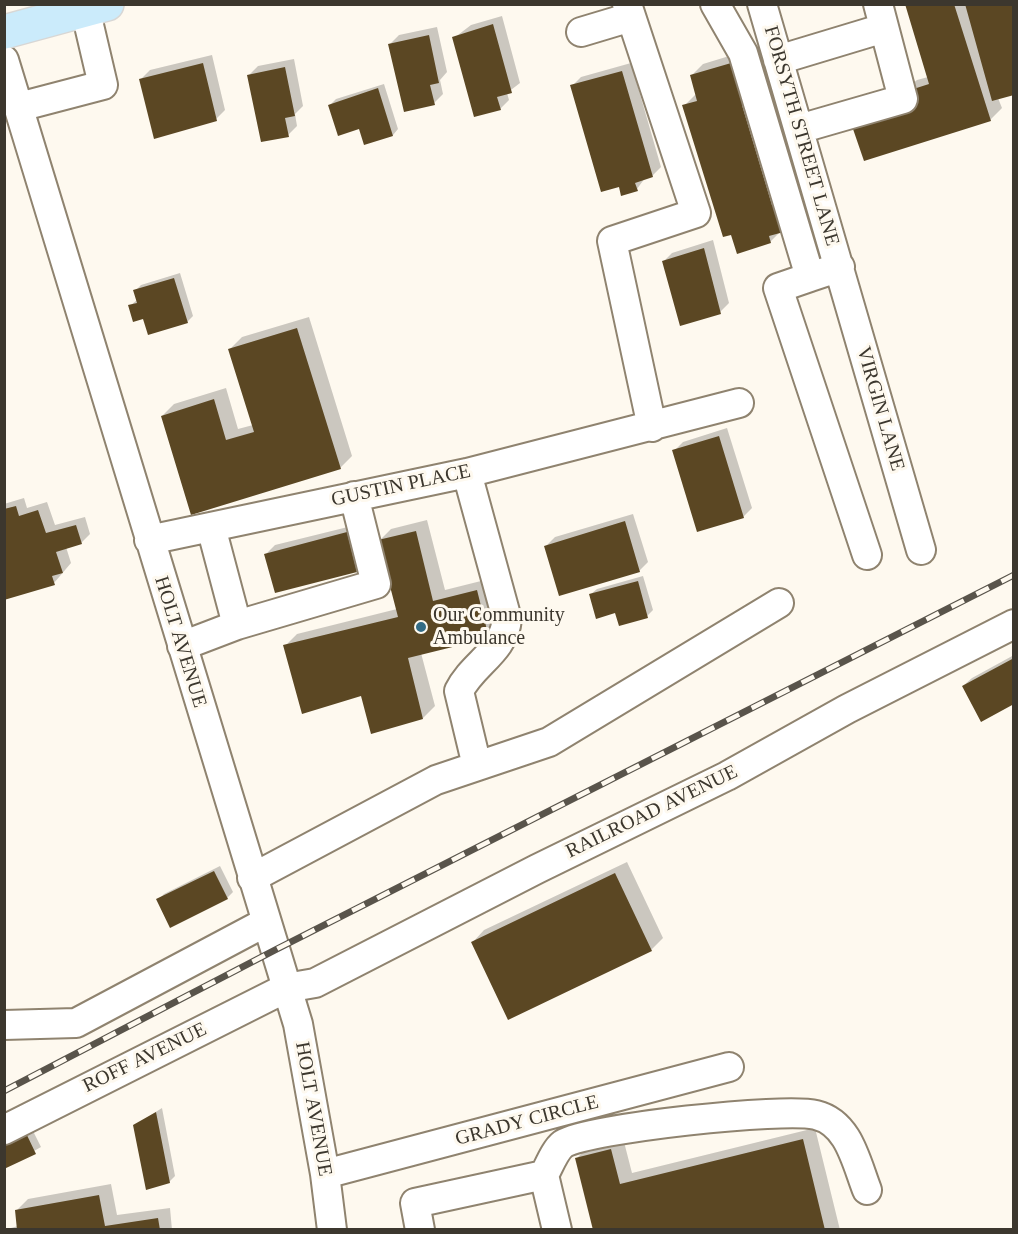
<!DOCTYPE html>
<html>
<head>
<meta charset="utf-8">
<style>
  body { margin:0 }
  #map { position:relative; width:1018px; height:1234px; overflow:hidden; background:#fef9ef; font-family:Georgia,serif }
  canvas { display:block }
  .frame { position:absolute; inset:0; border:6px solid #3c372e; pointer-events:none }
</style>
</head>
<body>
<div id="map">
<canvas width="1018" height="1234"></canvas>
<div class="frame"></div>
</div>
<script>
const ctx = document.querySelector('canvas').getContext('2d');
ctx.lineJoin = 'round';
function fill(path, color) {
  ctx.fillStyle = color;
  ctx.fill(path, 'evenodd');
}
function strokePath(path, color, width, dash) {
  ctx.strokeStyle = color;
  ctx.lineWidth = width;
  ctx.lineCap = dash ? 'butt' : 'round';
  ctx.setLineDash(dash || []);
  ctx.stroke(path);
}
function write(font, color, halo, rows, align = 'center') {
  ctx.font = font + ' Georgia,serif';
  ctx.lineWidth = 6;
  ctx.setLineDash([]);
  ctx.textBaseline = 'middle';
  ctx.strokeStyle = halo;
  ctx.fillStyle = color;
  for (const [text, x, y, turn = 0] of rows) {
    ctx.save();
    ctx.translate(x, y);
    ctx.rotate((+turn || 0) * Math.PI / 180);
    ctx.textAlign = isNaN(turn) ? turn : align;
    if (halo) ctx.strokeText(text, 0, 0);
    ctx.fillText(text, 0, 0);
    ctx.restore();
  }
}
const shadow = new Path2D(`
  M907,4H1014L998,98L1002,108L990,120L855,129L917,80L928,77Z
  M502,16L520,83L507,93L509,100L500,109L454,38L471,25Z
  M437,27L447,72L440,80L443,94L434,103L390,44L399,35Z
  M749,50L781,231L770,242L684,106L697,93L691,76L703,64Z
  M212,55L225,110L216,119L141,79L150,70Z
  M294,59L303,106L295,114L297,126L288,135L249,75L258,66Z
  M631,63L661,167L652,176L645,178L637,189L572,86L581,77Z
  M384,84L398,129L393,135L365,144L360,127L330,105L336,99Z
  M713,240L729,303L720,312L663,262L672,253Z
  M180,273L193,316L187,322L144,317L130,306L138,299L135,291L141,285Z
  M309,317L352,456L340,468L192,513L162,416L174,404L226,388L238,429L253,425L230,349L242,337Z
  M727,428L752,508L743,517L674,451L683,442Z
  M24,498L27,508L47,502L55,525L85,517L90,534L81,543L66,547L71,563L54,583L4,599V504Z
  M633,514L648,562L639,571L546,546L555,537Z
  M427,520L445,590L489,579L500,625L489,637L421,653L435,706L423,718L362,694L285,646L297,634L397,609L380,540L391,529Z
  M356,525L365,561L357,570L276,591L266,554L275,545Z
  M643,576L653,610L647,616L616,612L591,594L597,589Z
  M1014,655V703L963,686L972,678Z
  M627,862L663,938L651,950L473,942L484,930Z
  M220,866L233,892L227,898L158,900L164,894Z
  M162,1108L175,1176L169,1182L135,1125Z
  M30,1125L41,1147L4,1168Z
  M815,1128L840,1230H594L577,1158L589,1146L623,1138L632,1173Z
  M111,1184L117,1215L170,1208L172,1230H4L18,1226L17,1210L28,1199Z`);
const building = new Path2D(`
  M905,4H954L991,121L864,161L853,129L910,111L904,92L929,84Z
  M965,4H1014V95L992,101Z
  M493,24L512,93L497,97L501,110L474,117L452,37Z
  M429,35L439,83L430,85L435,105L404,112L388,44Z
  M738,61L750,103L742,105L772,205L782,202L791,230L769,236L771,243L737,254L731,235L723,237L682,105L697,101L690,75Z
  M203,63L217,121L154,139L139,79Z
  M285,67L295,116L285,118L289,137L261,142L247,75Z
  M622,71L653,177L635,183L638,191L621,196L619,187L601,192L570,85Z
  M378,88L393,136L364,145L359,129L338,136L328,105Z
  M704,248L721,314L680,326L662,261Z
  M174,278L188,323L148,335L143,319L133,322L128,305L137,303L133,290Z
  M297,328L341,469L191,515L161,416L214,399L226,440L254,432L228,349Z
  M719,436L744,518L697,532L672,450Z
  M16,506L19,516L38,510L46,533L76,525L82,544L56,552L63,573L52,576L55,585L4,600V509Z
  M625,521L640,572L559,596L544,546Z
  M416,531L433,601L477,590L489,638L408,658L423,719L371,734L361,696L302,714L283,645L398,617L378,540Z
  M347,532L357,572L275,593L264,554Z
  M638,581L648,618L619,626L615,613L596,619L589,594Z
  M1014,658V704L981,722L962,686Z
  M214,871L228,899L170,928L156,899Z
  M615,873L652,951L508,1020L471,942Z
  M156,1112L170,1183L146,1190L133,1125Z
  M24,1129L36,1154L4,1169V1139Z
  M803,1139L825,1230H593L575,1158L611,1149L620,1184Z
  M99,1195L105,1226L158,1218L160,1230H17L15,1210Z`);
const minor = new Path2D(`
  M627,4L696,213L612,241L652,427
  M715,4L743,53L810,277L840,267
  M762,4L921,550
  M581,32L631,17
  M4,60L298,1024L325,1174L332,1230
  M778,60L884,28
  M19,107L103,85L84,4
  M799,129L903,99L878,4
  M810,277L778,288L867,555
  M467,473L507,619C504,652 473,663 459,691L477,766
  M149,540L467,473L739,403
  M237,625L376,584L354,496
  M182,646L237,625L211,527
  M252,878L436,780L549,742L779,603
  M4,1025L76,1023L266,922
  M4,1130L286,988L315,983L537,869L727,776L847,709L1014,624
  M325,1174L729,1067
  M544,1175C549,1166 555,1150 563,1144C590,1128 784,1107 816,1115C849,1123 856,1162 867,1190
  M420,1230L415,1203L544,1175L557,1230`);
const major = new Path2D(`
  M4,32L107,4`);
const rail = new Path2D(`
  M4,1091L275,950L1014,575`);
const markers = [
  [421,627,6,"#336c86"]
];
const streetNames = [
  ["FORSYTH STREET LANE",801,136,74],
  ["VIRGIN LANE",880,409,74],
  ["GUSTIN PLACE",401,486,-12],
  ["HOLT AVENUE",180,642,73],
  ["RAILROAD AVENUE",652,812,-26],
  ["ROFF AVENUE",145,1058,-26],
  ["HOLT AVENUE",313,1109,80],
  ["GRADY CIRCLE",527,1121,-15]
];
const poiNames = [
  ["Our Community",433,616],
  ["Ambulance",433,639]
];
fill(shadow, '#0003');
fill(building, '#5b4723');
strokePath(minor, '#8f836f', 32);
strokePath(major, '#d8d7d5', 36);
strokePath(minor, '#fff', 28);
strokePath(major, '#cbebfb', 33);
strokePath(rail, '#59544b', 7);
strokePath(rail, '#fef9ef', 4.5, [14]);
for (const [x, y, r, color] of markers) {
  const dot = new Path2D();
  dot.arc(x, y, r, 0, 2 * Math.PI);
  ctx.fillStyle = color;
  ctx.fill(dot);
  strokePath(dot, '#fef9ef', 2);
}
write('20px', '#3c372e', '#fef9ef', streetNames);
write('20px', '#3c372e', '#fef9ef', poiNames, 'left');
</script>
</body>
</html>
